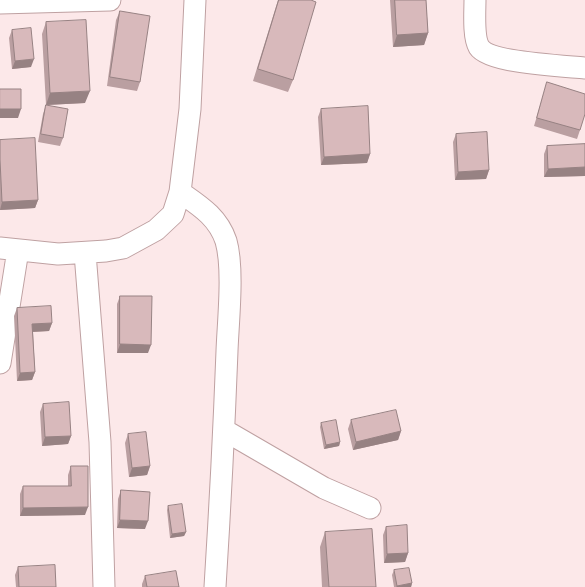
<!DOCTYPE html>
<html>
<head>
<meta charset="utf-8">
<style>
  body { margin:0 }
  canvas { display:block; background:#fce8e9 }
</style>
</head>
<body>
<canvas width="585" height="587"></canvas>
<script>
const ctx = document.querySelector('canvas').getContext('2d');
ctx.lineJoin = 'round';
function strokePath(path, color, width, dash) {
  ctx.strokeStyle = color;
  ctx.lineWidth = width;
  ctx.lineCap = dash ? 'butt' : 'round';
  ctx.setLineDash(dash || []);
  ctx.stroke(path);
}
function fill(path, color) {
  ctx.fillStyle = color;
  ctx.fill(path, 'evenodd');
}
const minor = new Path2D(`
  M475,0C475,11 473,37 479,47C489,63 565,66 585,68
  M0,3L110,0
  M180,192C200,206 218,217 226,241C234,269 228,322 227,351C224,430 220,508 215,587
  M0,248L58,254L106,251L123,248L156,230L173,214L180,192L190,109L195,0
  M85,253L100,442L104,587
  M0,363L18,250
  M224,430L324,488L370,508`);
const wall = new Path2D(`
  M278,0H311L293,80L288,92L253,81Z
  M390,0H426L428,33L424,45L393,47Z
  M120,11L140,82L137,91L107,86L116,20Z
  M46,22L85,103L46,105L63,138L60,146L38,142L43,114L46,105L42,34Z
  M12,30L31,67L12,69L9,38Z
  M547,82L580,130L577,139L534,126Z
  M321,109L370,154L367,163L321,165L318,117Z
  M456,134L489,170L486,179L455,180L453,142Z
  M0,140L38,200L35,208L0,210Z
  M585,144V176L544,177V154L547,146Z
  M120,296L148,353H117V304Z
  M17,308L52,323L49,331L33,332L35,372L32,380L17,381L14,316Z
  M43,404L71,436L68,444L42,446L40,412Z
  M351,420L401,431L398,440L353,450L348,429Z
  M321,423L340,442L339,446L324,449L320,427Z
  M128,434L150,466L147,475L129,477L125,443Z
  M71,466L85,515L20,516V494L23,486H68V475Z
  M121,490L145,529L117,528L118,499Z
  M168,506L186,532L184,536L170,538L167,510Z
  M386,527L408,553L405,562L384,563L383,535Z
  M325,532L376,587H322L320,547Z
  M18,567L56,587H16L15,575Z
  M394,570L412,583L411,587H394L392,575Z
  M145,576L179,587H142V584Z`);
const shadedWall = new Path2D(`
  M428,33L424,45L393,47L397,35Z
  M34,59L31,67L12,69L15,61Z
  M90,91L85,103L46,105L50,93Z
  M0,109H21L18,118H0Z
  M370,154L367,163L321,165L324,157Z
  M585,167V176L544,177L548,169Z
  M489,170L486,179L455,180L458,172Z
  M38,200L35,208L0,210L2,202Z
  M52,323L49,331L29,332L32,324Z
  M120,344L151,345L148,353H117Z
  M35,372L32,380L17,381L20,373Z
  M401,431L398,440L353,450L356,442Z
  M71,436L68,444L42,446L45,437Z
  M340,442L339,446L324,449L326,445Z
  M150,466L147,475L129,477L132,468Z
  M88,507L85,515L20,516L23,508Z
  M120,520L148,521L145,529L117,528Z
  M186,532L184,536L170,538L172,534Z
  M408,553L405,562L384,563L387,554Z
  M412,583L411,587H396L397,586Z`);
const building = new Path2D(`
  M279,0H311L316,2L293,80L258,69Z
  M395,0H426L428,33L397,35Z
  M120,11L150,16L140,82L110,77Z
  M86,20L90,91L50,93L46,22Z
  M31,28L34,59L15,61L12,30Z
  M547,82L585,94V114L580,130L537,118Z
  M0,89H21V109H0Z
  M46,105L68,109L63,138L41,134Z
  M368,106L370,154L324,157L321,109Z
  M487,132L489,170L458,172L456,134Z
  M35,138L38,200L2,202L0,160V140Z
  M585,144V167L548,169L547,146Z
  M120,296H152L151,345L120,344Z
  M51,306L52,323L32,324L35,372L20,373L17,308Z
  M69,402L71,436L45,437L43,404Z
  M396,410L401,431L356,442L351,420Z
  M336,420L340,442L326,445L321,423Z
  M146,432L150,466L132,468L128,434Z
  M71,466H88V507L23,508V486H71Z
  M121,490L150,492L148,521L120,520Z
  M182,504L186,532L172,534L168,506Z
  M407,525L408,553L387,554L386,527Z
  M372,529L376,587H329L325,532Z
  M55,565L56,587H19L18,567Z
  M409,568L412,583L397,586L394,570Z
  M176,571L179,587H147L145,576Z`);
strokePath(minor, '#bfa1a2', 23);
strokePath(minor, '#fff', 21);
fill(wall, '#ba9fa1');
fill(shadedWall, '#978283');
fill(building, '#d8b9bb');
strokePath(building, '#978283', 1);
</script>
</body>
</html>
